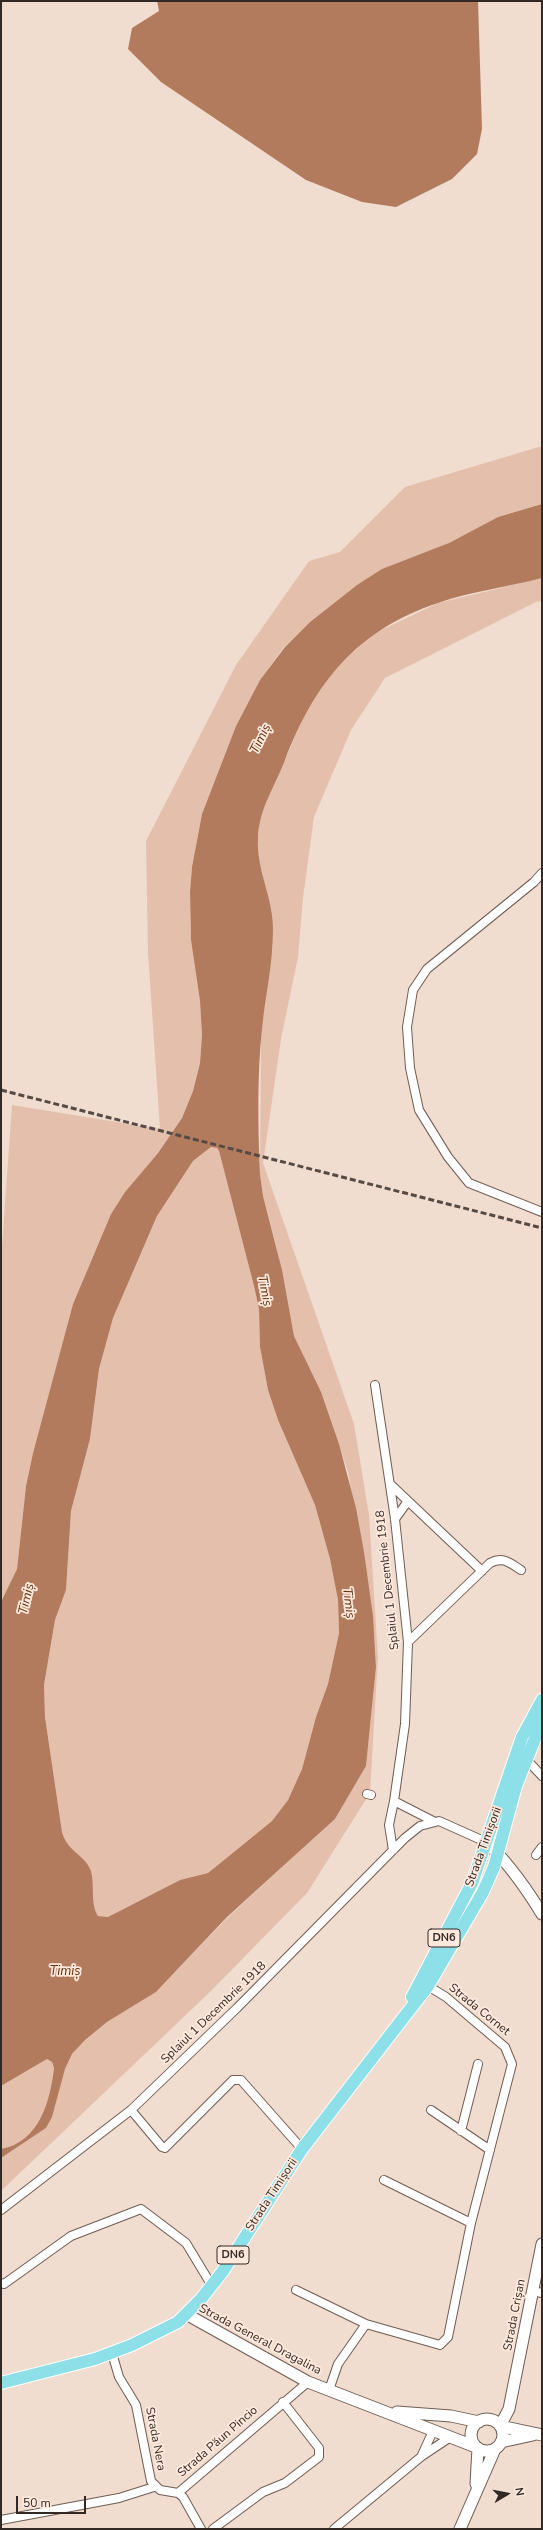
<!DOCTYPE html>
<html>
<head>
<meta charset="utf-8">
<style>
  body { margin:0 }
  #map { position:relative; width:543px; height:2530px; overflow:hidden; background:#f1dcd0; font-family:"Nunito Sans",sans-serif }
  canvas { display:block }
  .frame { position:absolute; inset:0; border:2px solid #322925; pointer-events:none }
  .north { position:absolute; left:487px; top:2474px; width:40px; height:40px; -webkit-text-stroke:3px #ffe9dd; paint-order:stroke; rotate:80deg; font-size:11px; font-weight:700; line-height:16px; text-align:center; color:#322925 }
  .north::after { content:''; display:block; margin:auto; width:14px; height:18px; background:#322925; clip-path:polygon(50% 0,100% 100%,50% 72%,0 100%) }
  .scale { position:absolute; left:16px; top:2496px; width:70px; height:18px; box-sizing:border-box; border:2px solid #322925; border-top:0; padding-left:5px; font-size:12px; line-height:14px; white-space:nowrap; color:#322925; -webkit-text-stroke:3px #ffe9dd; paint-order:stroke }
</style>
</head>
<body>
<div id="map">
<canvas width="543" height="2530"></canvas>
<div class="frame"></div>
<div class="north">N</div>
<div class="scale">50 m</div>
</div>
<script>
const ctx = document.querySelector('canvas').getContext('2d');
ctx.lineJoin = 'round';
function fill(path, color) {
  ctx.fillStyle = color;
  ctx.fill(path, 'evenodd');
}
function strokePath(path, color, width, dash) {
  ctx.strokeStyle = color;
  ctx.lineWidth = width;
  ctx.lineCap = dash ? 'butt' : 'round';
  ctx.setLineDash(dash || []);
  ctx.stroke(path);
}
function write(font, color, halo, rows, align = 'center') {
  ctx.font = font + ' "Nunito Sans",sans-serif';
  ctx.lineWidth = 3.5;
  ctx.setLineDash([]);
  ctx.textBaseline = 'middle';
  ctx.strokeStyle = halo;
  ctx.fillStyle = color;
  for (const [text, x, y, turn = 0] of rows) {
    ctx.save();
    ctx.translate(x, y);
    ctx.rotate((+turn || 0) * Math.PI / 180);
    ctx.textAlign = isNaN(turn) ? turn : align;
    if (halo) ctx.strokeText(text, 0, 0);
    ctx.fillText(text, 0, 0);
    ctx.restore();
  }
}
const green = new Path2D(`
  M542,446V504L498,517L449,543L357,585L310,622L284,647L260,680L236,726L202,814L192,867L190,892L191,940L200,1001L202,1035L200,1063L193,1091L182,1118L158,1153L125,1192L111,1214L73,1304L33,1453L26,1486L17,1569L1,1602V1260L12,1105L160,1129L148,953L146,841L236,665L309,561L340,552L405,487Z
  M542,578V601L536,602L385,678L351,730L314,817L303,898L298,957L281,1039L263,1163L354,1424L369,1515L378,1657L370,1793L307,1893L211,1991L1,2191V2158L46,2128L54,2108L65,2069L72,2054L85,2040L107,2022L156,1992L228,1917L335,1819L366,1766L376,1667L375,1644L369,1594L348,1472L325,1404L294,1336L276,1245L263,1196L260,1174L261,1031L273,945L272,912L257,854L259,822L263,805L278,777L304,715L335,668L373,634L438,603Z
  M211,1147L217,1148L219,1151L254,1286L259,1309L260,1347L268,1390L278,1420L315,1505L330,1559L338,1600L339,1633L328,1684L316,1717L302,1769L288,1800L272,1821L208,1873L180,1880L108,1917L98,1916C90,1903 95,1885 91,1871C85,1854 68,1853 62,1832L45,1717L44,1685L55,1620L66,1590L71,1511L90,1439L99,1369L113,1318L157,1216L193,1161Z
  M47,2059L52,2062L54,2068C50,2102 39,2142 1,2149V2086Z`);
const water = new Path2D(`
  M157,1H478L482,129L477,154L452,179L396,207L362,202L306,180L161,82L128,49L132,28L159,11Z
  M542,504V578C508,587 472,591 438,603C357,630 315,682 285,760C275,787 259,808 258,838C256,871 274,898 273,931C273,964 265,997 262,1029C257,1074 258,1128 260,1174L263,1196L282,1270L294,1336L321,1392L339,1444L356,1508L364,1552L373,1616L376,1667L366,1766L335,1819L227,1917L156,1992L107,2022L85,2040L72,2054L65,2069L52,2117L46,2128L1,2158V2149C39,2142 50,2102 54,2068L52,2062L47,2059L1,2086V1602L17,1569L26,1486L33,1453L73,1304L111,1214L125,1192L158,1153L182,1118L193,1091L200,1063L202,1035L200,1001L191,940L190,892L192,867L202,814L236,726L260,680L285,647L310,622L357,585L382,569L449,543L498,517ZM211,1147L217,1148L219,1151L254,1286L259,1309L260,1347L268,1390L278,1420L315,1505L330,1559L338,1600L339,1633L328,1684L316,1717L302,1769L288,1800L272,1821L208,1873L180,1880L108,1917L98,1916C90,1903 95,1885 91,1871C85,1854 68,1853 62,1832L45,1717L44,1685L55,1620L66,1590L71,1511L90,1439L99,1369L113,1318L157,1216L193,1161Z`);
const street = new Path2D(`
  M542,873L534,882L427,969L413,990L407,1027L410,1068L419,1110L448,1157L469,1183L542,1212
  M375,1385L395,1519L408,1642L405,1724L394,1801L433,1821
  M390,1484L482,1571
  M395,1519L408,1501
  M408,1642L490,1563C503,1556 510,1563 521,1570
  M526,1759L542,1776
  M367,1794L371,1795
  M393,1850L389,1825L394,1801
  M536,1855L542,1847
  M131,2110L162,2147L165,2148L233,2080H241L302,2149
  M431,2110L490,2150
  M461,2131L478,2064
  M384,2180L471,2223
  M1,2210L131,2110L237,2008L405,1838L420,1826L439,1821L486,1842
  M1,2283L4,2284L71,2236L141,2209L186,2243L212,2286
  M296,2290L366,2324L440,2345L448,2337L471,2223L512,2064L505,2047L446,1997L428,1986
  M533,2291L542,2293
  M112,2353L119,2377L136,2405L151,2481L160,2490L178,2493L183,2497L201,2529
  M329,2390L338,2364L366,2324
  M422,2455L433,2431
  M178,2493L308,2382
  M1,2520L119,2498L154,2487
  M213,2529L263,2492L285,2483L319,2457V2448L283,2402
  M334,2529L422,2456L449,2438`);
const secondary = new Path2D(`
  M486,1842C509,1863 526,1888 542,1914
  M186,2314L308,2382L476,2447
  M397,2412L451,2416L479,2422
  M471 2435a16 16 0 1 1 32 0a16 16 0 1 1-32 0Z
  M500,2426L509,2409L542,2244
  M500,2426L542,2435
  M501,2442L533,2435
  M476,2484L478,2448
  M460,2529L495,2449`);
const primary = new Path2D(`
  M412,1997L472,1883L522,1737L542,1700
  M1,2383L95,2359L132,2345L178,2322L201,2299L223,2271L302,2149L428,1986L483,1892L494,1867L516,1786L542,1721`);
const rail = new Path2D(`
  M1,1090L542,1228`);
const shields = [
  [444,1938,32],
  [233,2255,32]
];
const shieldNames = [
  ["DN6",444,1938],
  ["DN6",233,2255]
];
const streetNames = [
  ["Splaiul 1 Decembrie 1918",388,1580,-96],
  ["Strada Timișorii",484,1847,-70],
  ["Strada Cornet",479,2010,39],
  ["Splaiul 1 Decembrie 1918",214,2013,-44],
  ["Strada Timișorii",272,2195,-57],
  ["Strada Crișan",515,2315,-79],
  ["Strada General Dragalina",260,2340,28],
  ["Strada Nera",155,2439,79],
  ["Strada Păun Pincio",218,2442,-41]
];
const waterNames = [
  ["Timiș",261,739,-64],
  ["Timiș",264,1291,79],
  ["Timiș",27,1599,-77],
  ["Timiș",348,1603,83],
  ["Timiș",65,1972]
];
fill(green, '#e4c0ac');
fill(water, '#b37b5d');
strokePath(street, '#6f5d53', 10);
strokePath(secondary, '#6f5d53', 13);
strokePath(primary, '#fff', 14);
strokePath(street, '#fff', 8);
strokePath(secondary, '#fff', 11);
strokePath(primary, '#8ee0e8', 12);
strokePath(rail, '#554a44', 3, [6, 3]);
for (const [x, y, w] of shields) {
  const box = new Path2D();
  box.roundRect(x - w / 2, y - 9, w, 18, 3);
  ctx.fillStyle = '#ffe9dd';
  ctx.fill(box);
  strokePath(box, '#322925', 1);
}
write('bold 11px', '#322925', null, shieldNames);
write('12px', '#322925', '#ffe9dd', streetNames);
write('italic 13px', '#65300c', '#ffe9dd', waterNames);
</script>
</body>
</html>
